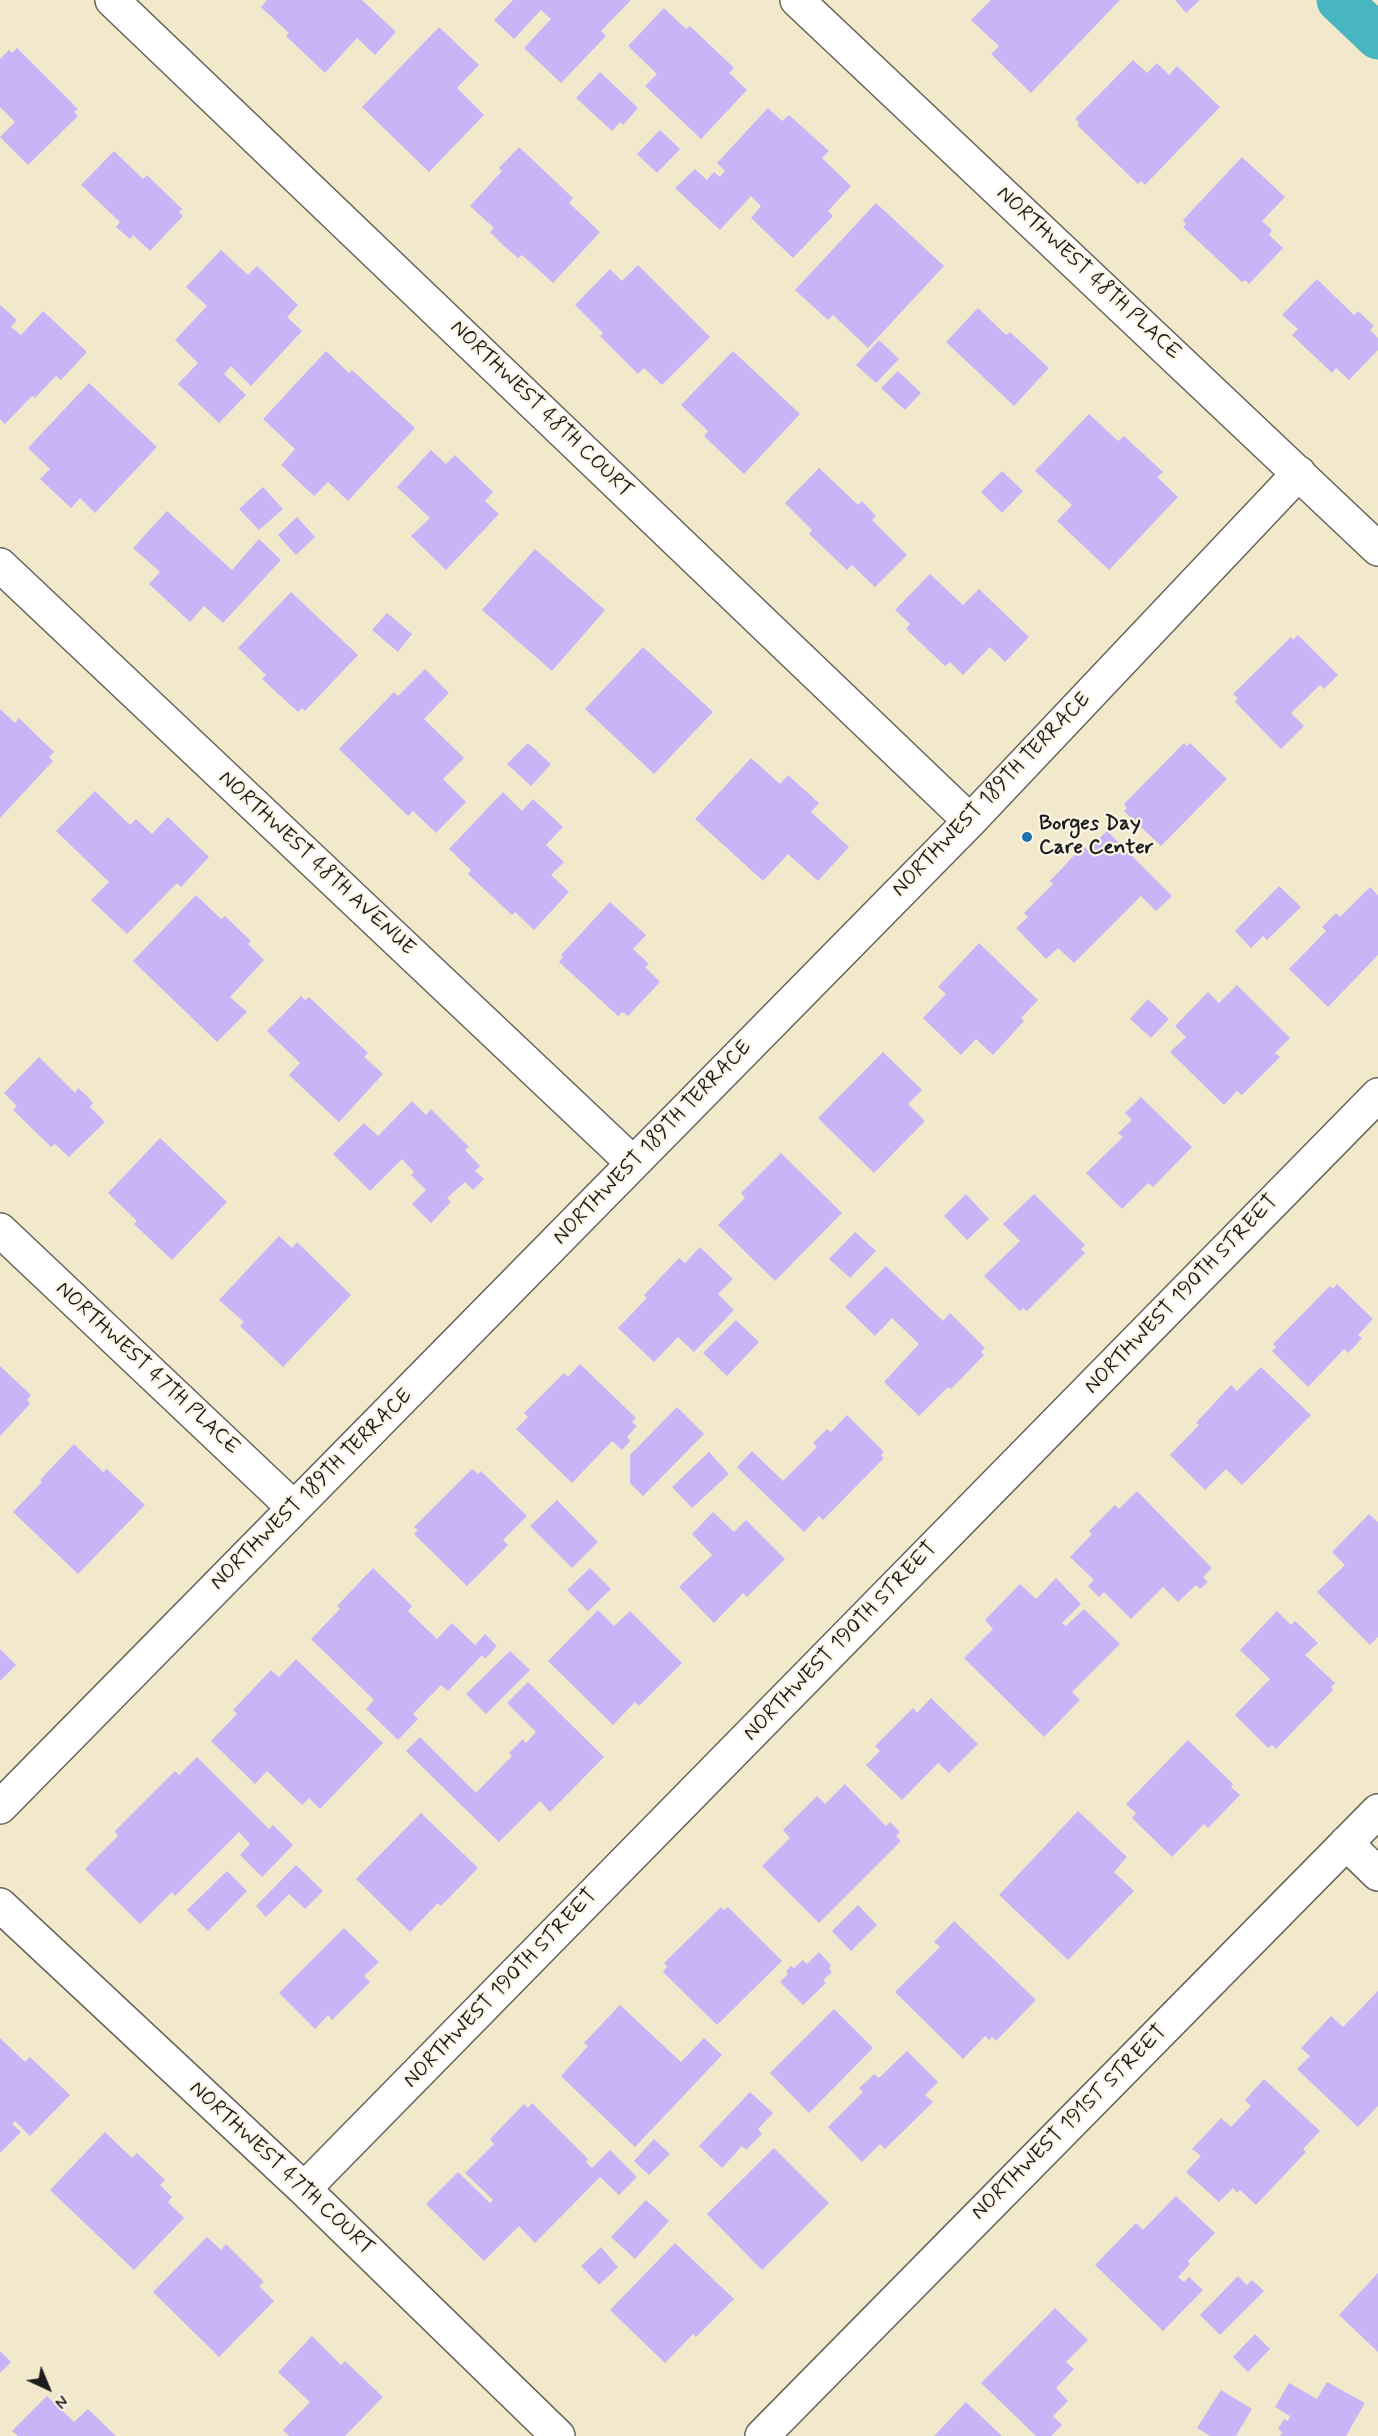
<!DOCTYPE html>
<html>
<head>
<meta charset="utf-8">
<style>
  body { margin:0 }
  #map { position:relative; width:1378px; height:2436px; overflow:hidden; background:#f2e9cd; font-family:Mynerve,sans-serif }
  canvas { display:block }
  .north { position:absolute; left:18px; top:2358px; width:60px; height:60px; -webkit-text-stroke:4px #fcf5e5; paint-order:stroke; rotate:136deg; font-size:16px; font-weight:700; line-height:24px; text-align:center; color:#1c1c1c }
  .north::after { content:''; display:block; margin:auto; width:21px; height:27px; background:#1c1c1c; clip-path:polygon(50% 0,100% 100%,50% 72%,0 100%) }
</style>
</head>
<body>
<div id="map">
<canvas width="1378" height="2436"></canvas>
<div class="north">N</div>
</div>
<script>
const ctx = document.querySelector('canvas').getContext('2d');
ctx.lineJoin = 'round';
function strokePath(path, color, width, dash) {
  ctx.strokeStyle = color;
  ctx.lineWidth = width;
  ctx.lineCap = dash ? 'butt' : 'round';
  ctx.setLineDash(dash || []);
  ctx.stroke(path);
}
function fill(path, color) {
  ctx.fillStyle = color;
  ctx.fill(path, 'evenodd');
}
function write(font, color, halo, rows, align = 'center') {
  ctx.font = font + ' Mynerve,sans-serif';
  ctx.lineWidth = 4.5;
  ctx.setLineDash([]);
  ctx.textBaseline = 'middle';
  ctx.strokeStyle = halo;
  ctx.fillStyle = color;
  for (const [text, x, y, turn = 0] of rows) {
    ctx.save();
    ctx.translate(x, y);
    ctx.rotate((+turn || 0) * Math.PI / 180);
    ctx.textAlign = isNaN(turn) ? turn : align;
    if (halo) ctx.strokeText(text, 0, 0);
    ctx.fillText(text, 0, 0);
    ctx.restore();
  }
}
const canal = new Path2D(`
  M1339,0L1378,37`);
const building = new Path2D(`
  M267,0H362L396,32L375,55L357,38L325,73L286,36L289,33L261,7Z
  M513,0H631L601,31L606,36L561,83L524,48L551,19L541,10L514,39L494,20Z
  M991,0H1120L1031,93L991,54L999,46L971,20Z
  M1175,0H1200L1186,13Z
  M664,8L686,29L690,26L734,68L729,73L747,90L701,139L645,86L657,74L628,46Z
  M439,27L479,65L457,88L484,115L429,172L362,107Z
  M17,48L78,109L74,112L78,116L28,165L0,137L15,122L0,107V59L9,50L12,53Z
  M1133,60L1147,73L1157,63L1169,75L1177,66L1220,107L1145,185L1141,181L1138,184L1077,125L1079,123L1075,119Z
  M600,72L638,108L623,125L620,122L612,131L576,98Z
  M768,108L782,121L789,115L829,151L822,158L851,186L828,211L833,216L793,258L751,218L761,206L751,196L720,230L675,188L695,169L707,180L714,172L720,177L725,171L717,163Z
  M660,130L680,149L657,173L637,154Z
  M519,147L573,198L569,203L600,232L553,283L522,255L518,258L504,246L490,232L494,228L470,206L502,171L499,168Z
  M114,151L143,179L147,175L182,209L179,212L183,216L150,251L133,235L130,239L116,227L120,222L81,185Z
  M1242,157L1285,197L1262,221L1272,230L1269,235L1283,248L1249,284L1245,280L1242,282L1183,227L1186,224L1183,220Z
  M876,203L944,266L868,348L833,315L828,320L795,290Z
  M221,250L248,275L257,266L298,305L287,317L302,331L251,386L231,366L224,374L246,395L219,423L178,384L198,363L175,340L207,306L186,287Z
  M638,265L710,337L662,385L644,368L638,374L600,336L603,333L575,305L610,269L622,281Z
  M1317,279L1354,315L1358,311L1374,326L1370,330L1378,338V350L1349,380L1336,368L1332,373L1292,335L1298,329L1282,315Z
  M0,305L17,320L11,327L21,335L43,311L87,352L61,380L56,376L35,398L32,396L5,424L0,419Z
  M978,308L1006,335L1010,332L1049,368L1014,406L946,342Z
  M879,340L899,359L876,383L856,365Z
  M326,351L349,373L352,370L415,428L348,501L328,482L314,496L281,465L295,449L263,419Z
  M733,351L800,414L744,474L704,436L708,431L681,405Z
  M898,371L921,393L905,410L881,388Z
  M89,383L157,447L95,513L80,498L71,508L40,479L50,469L28,448Z
  M1089,414L1118,441L1124,436L1163,472L1157,477L1178,497L1109,570L1057,521L1072,505L1035,471Z
  M431,450L446,464L455,455L493,492L485,501L499,514L446,570L411,536L430,518L397,487Z
  M819,468L858,505L862,501L876,516L872,520L907,555L875,587L852,565L847,570L809,534L812,530L785,503Z
  M1002,471L1023,491L1002,513L981,492Z
  M263,487L283,509L259,530L239,509Z
  M167,511L232,570L259,539L281,560L223,623L204,606L190,622L149,584L160,572L133,548Z
  M297,517L315,537L296,555L278,535Z
  M535,549L605,610L552,671L482,610Z
  M930,574L963,605L979,589L1029,637L1005,662L990,647L963,675L950,662L945,666L906,629L910,624L895,610Z
  M291,592L358,655L305,711L302,708L298,712L262,679L266,675L238,648Z
  M387,613L412,634L398,652L372,630Z
  M1298,635L1338,675L1324,689L1320,685L1291,713L1304,726L1281,749L1235,702L1238,698L1233,694L1291,637L1293,640Z
  M643,647L713,712L654,774L585,709Z
  M425,669L449,693L424,719L464,758L443,779L466,802L436,833L413,811L408,816L339,749L394,692L398,696Z
  M0,709L15,723L19,718L54,752L49,757L53,761L0,818Z
  M528,743L551,764L531,786L507,764Z
  M1184,743L1187,746L1190,743L1227,779L1161,846L1124,811L1127,808L1124,804Z
  M751,758L780,784L788,775L819,803L811,812L849,847L818,881L788,854L763,881L695,819Z
  M95,791L130,825L136,819L152,834L168,817L209,857L181,887L177,883L127,934L91,900L109,882L56,831Z
  M503,792L522,811L533,799L563,827L546,845L564,862L551,875L569,892L534,930L515,912L512,915L468,874L471,870L449,849Z
  M1107,831L1172,896L1156,911L1141,896L1074,963L1058,948L1046,959L1016,928L1028,917L1024,913L1053,884L1050,881L1083,846L1088,850Z
  M1279,886L1301,907L1267,940L1263,936L1251,948L1235,931Z
  M1370,887L1378,895V955L1328,1007L1289,969L1326,931L1322,927L1336,913L1340,917Z
  M196,895L221,919L225,916L251,941L248,944L264,960L230,997L247,1012L217,1042L133,961Z
  M610,902L646,935L633,949L649,964L645,967L660,982L628,1016L623,1012L618,1016L559,962L563,957L561,955Z
  M979,943L1038,1000L1021,1018L1024,1021L993,1055L976,1039L961,1055L923,1018L946,994L938,987Z
  M1237,985L1290,1038L1275,1053L1280,1057L1242,1095L1237,1091L1224,1105L1170,1052L1186,1037L1175,1026L1208,992L1219,1003Z
  M301,996L305,1000L309,997L368,1053L364,1057L383,1074L339,1122L289,1075L300,1063L267,1031Z
  M1148,999L1169,1019L1151,1038L1130,1019Z
  M883,1052L922,1090L908,1104L925,1121L874,1173L818,1118Z
  M39,1057L75,1093L78,1088L86,1095L93,1103L90,1107L105,1122L69,1157L55,1144L51,1147L13,1110L17,1106L4,1093Z
  M1141,1097L1192,1147L1153,1187L1148,1183L1122,1209L1086,1173L1123,1137L1118,1133L1132,1120L1125,1113Z
  M412,1101L426,1115L431,1109L469,1147L465,1150L480,1166L475,1171L484,1179L473,1190L465,1182L447,1198L451,1202L431,1223L412,1204L426,1190L411,1175L414,1172L402,1159L370,1191L333,1154L364,1123L378,1136Z
  M160,1138L227,1202L172,1260L134,1224L137,1221L108,1193Z
  M781,1153L842,1213L775,1281L718,1225L745,1198L741,1193Z
  M966,1194L989,1219L967,1240L944,1216Z
  M1034,1194L1085,1245L1081,1249L1085,1253L1027,1311L1023,1308L1020,1311L984,1276L1020,1241L1003,1224Z
  M855,1232L876,1251L850,1278L829,1259Z
  M279,1236L292,1248L297,1242L351,1295L283,1367L240,1326L244,1322L219,1300Z
  M700,1247L733,1279L718,1294L734,1310L694,1352L678,1337L654,1362L618,1328L647,1298L644,1295L679,1258L685,1263Z
  M886,1266L943,1321L950,1313L985,1348L981,1352L984,1355L951,1389L948,1387L919,1416L884,1382L919,1344L892,1318L875,1336L845,1307Z
  M1337,1284L1373,1319L1358,1335L1362,1338L1355,1346L1348,1353L1344,1349L1308,1387L1272,1351L1276,1347L1273,1344L1330,1286L1333,1289Z
  M736,1320L759,1342L727,1376L703,1353Z
  M580,1364L636,1418L632,1422L637,1426L627,1437L630,1441L622,1450L612,1441L572,1483L516,1429L528,1417L524,1413L564,1373L568,1377Z
  M0,1366L31,1395L27,1400L30,1404L0,1436Z
  M1261,1367L1311,1415L1242,1485L1226,1469L1205,1490L1170,1455L1199,1425L1196,1423L1231,1385L1237,1391Z
  M677,1407L704,1434L643,1496L630,1483V1455Z
  M847,1415L884,1452L881,1455L884,1458L823,1520L819,1516L804,1532L737,1467L752,1451L783,1481L817,1447L813,1443L827,1429L831,1432Z
  M74,1444L103,1472L107,1469L145,1505L78,1574L13,1512L42,1482L40,1480Z
  M709,1452L729,1474L692,1508L672,1487Z
  M472,1469L478,1474L481,1471L527,1516L503,1540L508,1545L467,1586L414,1534L418,1530L414,1527Z
  M1137,1491L1212,1568L1203,1577L1208,1582L1200,1589L1196,1585L1178,1602L1163,1587L1131,1619L1104,1592L1099,1597L1088,1586L1094,1580L1070,1557L1092,1534L1089,1531L1115,1505L1119,1509Z
  M557,1500L598,1542L572,1568L530,1526Z
  M713,1512L734,1532L746,1520L785,1559L747,1597L743,1593L714,1623L679,1587L712,1555L692,1534Z
  M1369,1514L1378,1522V1637L1370,1645L1317,1592L1345,1565L1332,1552Z
  M373,1568L412,1606L408,1611L437,1639L452,1623L475,1645L485,1634L497,1646L485,1659L482,1655L448,1691L441,1685L413,1714L418,1719L398,1740L366,1709L374,1700L311,1639L340,1609L337,1606Z
  M590,1568L611,1589L588,1611L567,1590Z
  M1056,1578L1081,1604L1062,1623L1066,1626L1084,1609L1120,1644L1072,1692L1080,1700L1044,1737L964,1658L993,1629L985,1620L1020,1584L1036,1599Z
  M598,1610L614,1626L630,1611L682,1663L639,1706L635,1702L613,1725L548,1661Z
  M1277,1611L1291,1625L1295,1621L1318,1643L1305,1655L1335,1683L1331,1687L1333,1690L1276,1749L1272,1745L1268,1748L1235,1715L1270,1679L1240,1650Z
  M0,1649L16,1665L0,1681Z
  M510,1651L530,1670L486,1714L466,1694Z
  M296,1659L383,1743L320,1809L309,1798L302,1805L267,1771L255,1784L211,1741L237,1714L233,1710L271,1670L279,1677Z
  M528,1682L604,1757L550,1812L540,1801L499,1842L406,1751L420,1737L476,1793L512,1756L509,1753L523,1739L526,1743L536,1732L507,1703Z
  M931,1698L978,1744L949,1773L938,1763L902,1800L866,1765L880,1751L875,1746L913,1708L917,1713Z
  M1188,1740L1233,1784L1231,1787L1240,1795L1208,1828L1204,1824L1172,1857L1132,1818L1136,1813L1126,1804Z
  M197,1757L269,1829L273,1825L293,1845L262,1877L240,1855L250,1844L239,1832L175,1896L172,1892L140,1924L85,1869L118,1836L115,1831L175,1771L179,1775Z
  M845,1784L886,1826L890,1822L900,1832L896,1836L901,1841L819,1923L762,1866L790,1838L783,1830L817,1796L825,1804Z
  M1078,1811L1127,1857L1114,1872L1134,1891L1068,1960L999,1895Z
  M421,1813L478,1868L441,1906L438,1903L410,1932L356,1879Z
  M296,1865L323,1891L305,1909L289,1894L266,1917L256,1906Z
  M227,1871L247,1891L208,1931L187,1910Z
  M858,1905L877,1925L851,1951L832,1931Z
  M721,1907L724,1910L728,1907L782,1961L717,2025L663,1972L667,1967L664,1963Z
  M954,1921L1036,2000L996,2041L992,2037L989,2040L985,2036L963,2059L895,1992L940,1947L934,1942Z
  M344,1928L379,1962L364,1976L370,1982L332,2020L328,2015L315,2029L279,1993Z
  M819,1952L831,1965L829,1969L832,1972L823,1980L826,1983L803,2005L780,1982L788,1974L786,1971L791,1966L794,1968L803,1960L807,1964Z
  M1378,1991V2106L1358,2127L1297,2069L1310,2056L1301,2048L1331,2016L1343,2027Z
  M620,2005L681,2062L704,2038L722,2055L635,2147L561,2076L588,2046L584,2043Z
  M834,2009L873,2048L809,2113L770,2073Z
  M0,2038L25,2062L30,2057L70,2095L30,2136L15,2121L12,2124L21,2132L0,2153Z
  M907,2051L938,2082L925,2095L933,2102L885,2149L880,2144L862,2162L828,2127L863,2092L859,2088L867,2081L874,2074L879,2078Z
  M1264,2079L1320,2131L1303,2149L1306,2152L1256,2205L1240,2190L1237,2193L1233,2188L1219,2202L1186,2172L1201,2156L1192,2149L1221,2118L1231,2127L1251,2106L1245,2100Z
  M750,2092L773,2113L758,2129L762,2134L746,2150L742,2146L722,2168L699,2146Z
  M532,2103L588,2159L586,2162L592,2168L610,2150L637,2177L619,2195L600,2177L535,2243L519,2226L484,2261L426,2204L458,2172L490,2203L493,2200L465,2173L494,2144L490,2139L524,2104L528,2108Z
  M105,2132L132,2158L137,2153L165,2180L160,2185L172,2197L168,2202L184,2218L134,2270L50,2190Z
  M654,2139L670,2154L649,2175L634,2161Z
  M774,2148L829,2203L762,2270L707,2214Z
  M1176,2196L1215,2233L1188,2261L1190,2264L1178,2277L1184,2282L1189,2277L1203,2290L1163,2331L1095,2265L1136,2223L1143,2230Z
  M646,2200L669,2221L635,2259L611,2237Z
  M207,2237L221,2250L226,2244L264,2282L259,2286L274,2301L219,2357L153,2292Z
  M675,2243L734,2299L696,2337L693,2334L665,2363L610,2310Z
  M601,2247L618,2267L599,2285L581,2266Z
  M1378,2273V2352L1339,2315Z
  M1238,2276L1247,2285L1252,2280L1264,2291L1220,2335L1200,2315Z
  M1055,2308L1088,2340L1066,2362L1074,2369L1056,2388L1068,2401L1053,2416L1062,2425L1051,2436H1036L981,2383Z
  M1255,2334L1270,2349L1248,2372L1233,2357Z
  M312,2336L341,2365L345,2361L383,2397L345,2436H289L283,2430L310,2402L278,2372Z
  M0,2351L11,2362L0,2373Z
  M1327,2382L1365,2403L1346,2436H1280L1282,2432L1278,2429L1284,2419L1288,2421L1290,2416L1275,2407L1289,2383L1317,2399Z
  M1221,2390L1252,2409L1236,2436H1210L1197,2428Z
  M47,2396L74,2422L88,2409L116,2436H18L12,2431Z
  M966,2402L1002,2436H934Z`);
const minor = new Path2D(`
  M112,0L970,821
  M797,0L1378,549
  M0,565L633,1163
  M0,1230L294,1508
  M0,1807L970,821L1299,473
  M1346,1843L1378,1874
  M0,1905L304,2189L558,2436
  M304,2189L1378,1095
  M762,2436L1378,1811`);
const markers = [
  [1027,837,6,"#1f6fb2"]
];
const streetNames = [
  ["NORTHWEST 48TH PLACE",1088,274,43],
  ["NORTHWEST 48TH COURT",541,410,44],
  ["NORTHWEST 189TH TERRACE",992,795,-46],
  ["NORTHWEST 48TH AVENUE",316,864,43],
  ["NORTHWEST 189TH TERRACE",653,1143,-46],
  ["NORTHWEST 190TH STREET",1182,1295,-46],
  ["NORTHWEST 47TH PLACE",147,1369,43],
  ["NORTHWEST 189TH TERRACE",312,1490,-45],
  ["NORTHWEST 190TH STREET",841,1642,-46],
  ["NORTHWEST 190TH STREET",501,1989,-46],
  ["NORTHWEST 191ST STREET",1070,2123,-45],
  ["NORTHWEST 47TH COURT",281,2169,43]
];
const poiNames = [
  ["Borges Day",1039,825],
  ["Care Center",1039,849]
];
strokePath(canal, '#47b6c1', 45);
fill(building, '#c8b4f6');
strokePath(minor, '#67645a', 36);
strokePath(minor, '#fff', 33);
for (const [x, y, r, color] of markers) {
  const dot = new Path2D();
  dot.arc(x, y, r, 0, 2 * Math.PI);
  ctx.fillStyle = color;
  ctx.fill(dot);
  strokePath(dot, '#fcf5e5', 2);
}
write('21px', '#1c1c1c', '#fcf5e5', streetNames);
write('bold 21px', '#1c1c1c', '#fcf5e5', poiNames, 'left');
</script>
</body>
</html>
